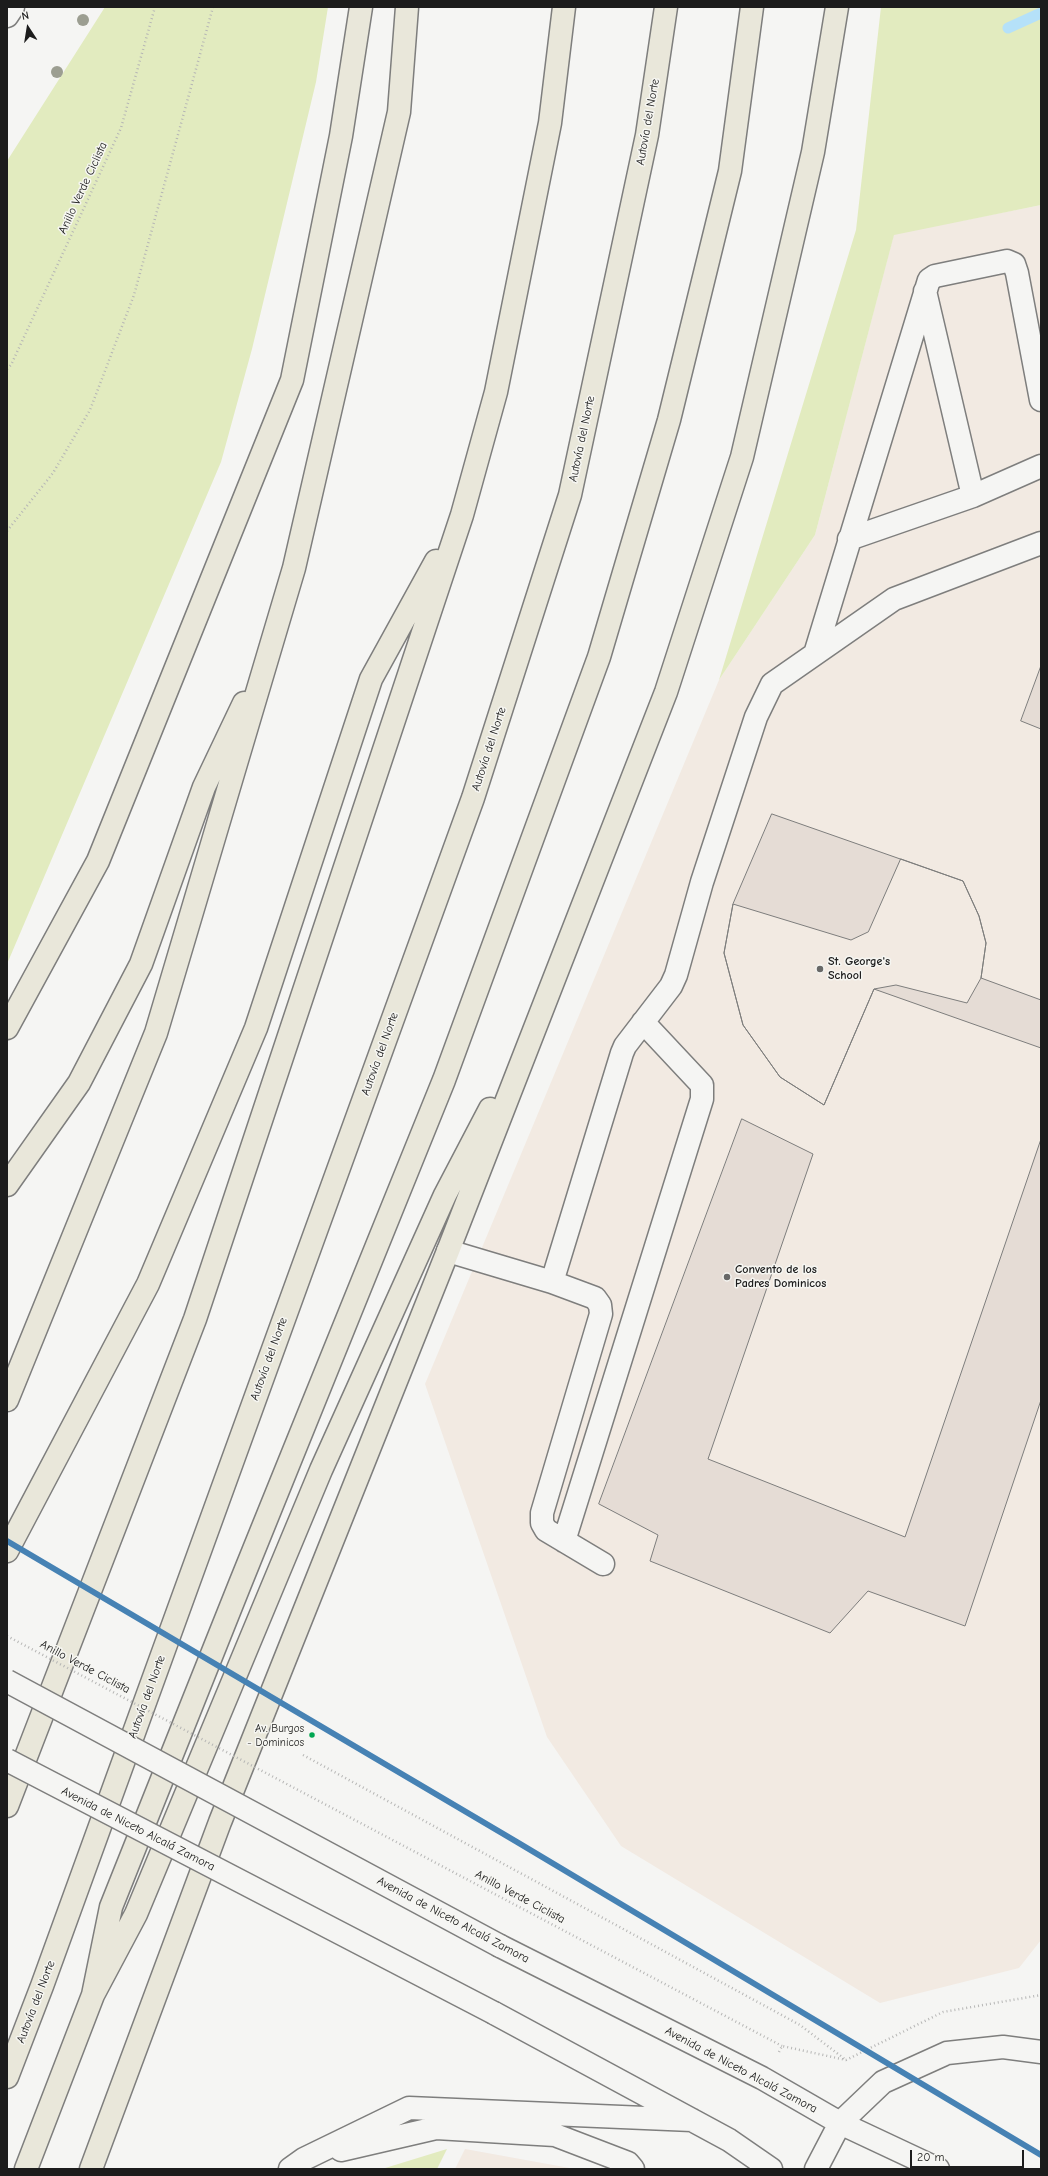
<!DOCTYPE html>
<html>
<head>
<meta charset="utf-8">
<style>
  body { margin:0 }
  #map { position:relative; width:1048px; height:2176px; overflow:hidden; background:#f5f5f3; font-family:"Comic Neue",sans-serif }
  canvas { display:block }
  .frame { position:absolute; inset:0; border:8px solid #1c1c1c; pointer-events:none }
  .north { position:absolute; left:8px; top:8px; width:40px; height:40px; -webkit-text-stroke:3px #f6f6f2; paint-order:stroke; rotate:348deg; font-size:11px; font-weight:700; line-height:16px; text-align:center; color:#1c1c1c }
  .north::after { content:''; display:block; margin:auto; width:14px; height:18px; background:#1c1c1c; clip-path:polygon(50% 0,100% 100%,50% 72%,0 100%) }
  .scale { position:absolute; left:910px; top:2150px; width:114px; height:18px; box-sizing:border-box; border:2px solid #1c1c1c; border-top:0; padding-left:5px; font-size:12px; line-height:14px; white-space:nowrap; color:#1c1c1c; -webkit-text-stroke:3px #f6f6f2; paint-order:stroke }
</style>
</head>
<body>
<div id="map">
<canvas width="1048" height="2176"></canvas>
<div class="frame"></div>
<div class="north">N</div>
<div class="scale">20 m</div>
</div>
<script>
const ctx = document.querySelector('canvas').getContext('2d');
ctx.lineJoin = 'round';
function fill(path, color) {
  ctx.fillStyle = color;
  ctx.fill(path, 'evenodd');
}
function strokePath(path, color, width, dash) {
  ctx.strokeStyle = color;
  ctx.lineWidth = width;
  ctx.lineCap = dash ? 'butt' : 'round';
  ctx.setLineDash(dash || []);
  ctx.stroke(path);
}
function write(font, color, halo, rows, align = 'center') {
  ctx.font = font + ' "Comic Neue",sans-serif';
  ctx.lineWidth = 3;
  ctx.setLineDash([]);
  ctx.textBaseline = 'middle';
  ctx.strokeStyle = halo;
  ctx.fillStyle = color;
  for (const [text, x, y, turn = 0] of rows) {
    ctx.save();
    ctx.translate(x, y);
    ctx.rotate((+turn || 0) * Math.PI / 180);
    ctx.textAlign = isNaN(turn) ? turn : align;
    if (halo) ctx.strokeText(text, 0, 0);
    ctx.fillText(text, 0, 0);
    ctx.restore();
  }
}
const built = new Path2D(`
  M1041,205V1940L1019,1968L880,2003L621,1846L547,1737L425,1384L719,680L815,535L894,234Z
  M465,2149L575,2169H455Z`);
const green = new Path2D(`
  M105,7H328L316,82L252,349L221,462L7,964V161Z
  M881,7H1041V205L894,235L815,535L719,680L856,230Z
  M447,2149L437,2169H382Z`);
const stream = new Path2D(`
  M1008,28L1041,13`);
const building = new Path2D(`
  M1041,666V729L1021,721Z
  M772,814L963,881L979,916L986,943L981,978L1041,1000V1048L874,989L824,1105L780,1077L743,1025L724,953L733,904Z
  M901,859L963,881L979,916L986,943L981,978L967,1003L896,985L874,989L824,1105L780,1077L743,1025L724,953L733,904L851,940L868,932Z
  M742,1119L813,1154L708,1459L905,1537L1041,1139V1400L965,1626L868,1591L830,1633L650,1561L658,1535L599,1504Z`);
const path = new Path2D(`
  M7,369L11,365L121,128L155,7
  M7,531L53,473L90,410L134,295L213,7
  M303,1755L800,2025L846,2060
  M779,2052L782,2046L846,2060L943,2012L1041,1995`);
const minor = new Path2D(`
  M7,16L13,7
  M925,291L973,496
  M849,539L973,496L1041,466
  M815,654L929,280L935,276L1007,261L1014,264L1017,273L1041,400
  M448,1251L552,1282
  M564,1541L702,1099V1085L643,1022
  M603,1564L546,1530L542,1523V1513L601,1314L600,1305L595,1298L552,1282L622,1053L625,1046L671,986L676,975L702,882L756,717L772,684L894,599L1041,543
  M500,1946L762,2078L840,2123L938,2169
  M494,2013L729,2140L771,2169
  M341,2150L436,2128L555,2135L628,2163L633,2169
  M290,2169L304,2159L409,2108L692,2120
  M816,2169L840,2123L883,2082L947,2053L1003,2047L1041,2052`);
const highway = new Path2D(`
  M7,1028L98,861L292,380L341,136L361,7
  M7,1185L79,1083L141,964L204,787L244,703
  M7,1400L156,1033L294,568L399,112L407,7
  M7,1551L148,1284L256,1028L371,679L436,561
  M7,1806L195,1319L462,515L496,392L550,123L564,7
  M93,1995L111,1907L240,1584L444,1080L599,657L669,420L730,171L752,7
  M7,2077L42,1986L473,798L570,495L647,135L666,7
  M26,2169L93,1995L136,1914L321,1470L445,1195L490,1109
  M91,2169L220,1822L448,1251L666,692L742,457L813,152L837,7`);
const pathBridge = new Path2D(`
  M7,1636L782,2046`);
const minorBridge = new Path2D(`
  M7,1681L500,1946
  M7,1760L494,2013`);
const rail1 = new Path2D(`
  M7,1541L517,1842L1041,2155`);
const trees = [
  [83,20],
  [57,72]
];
const markers = [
  [820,969,4,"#686867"],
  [727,1277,4,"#686867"],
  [312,1735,3.5,"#00a651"]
];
const busNames = [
  ["Av. Burgos",304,1729],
  ["- Dominicos",304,1743]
];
const streetNames = [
  ["Autovía del Norte",648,122,-80],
  ["Anillo Verde Ciclista",83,188,-65],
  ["Autovía del Norte",582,439,-78],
  ["Autovía del Norte",489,749,-72],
  ["Autovía del Norte",380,1054,-70],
  ["Autovía del Norte",269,1359,-70],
  ["Anillo Verde Ciclista",85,1667,28],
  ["Autovía del Norte",147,1697,-70],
  ["Avenida de Niceto Alcalá Zamora",138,1829,27],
  ["Anillo Verde Ciclista",520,1897,28],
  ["Avenida de Niceto Alcalá Zamora",453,1920,28],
  ["Autovía del Norte",36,2002,-69],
  ["Avenida de Niceto Alcalá Zamora",741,2070,28]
];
const poiNames = [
  ["St. George's",828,962],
  ["School",828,976],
  ["Convento de los",735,1270],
  ["Padres Dominicos",735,1284]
];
fill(built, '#f2eae2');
fill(green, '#e2ebbf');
strokePath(stream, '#b5e1f9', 11);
fill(building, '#e5dcd5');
strokePath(building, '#7e7e7d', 1);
strokePath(minor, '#7e7e7d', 25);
strokePath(highway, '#7e7e7d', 25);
strokePath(path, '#b6b6b5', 2.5, [1, 3]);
strokePath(minor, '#f5f5f3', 22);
strokePath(highway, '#e9e7da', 22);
strokePath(minorBridge, '#7e7e7d', 25, []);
strokePath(pathBridge, '#b6b6b5', 2.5, [1, 3]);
strokePath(minorBridge, '#f5f5f3', 22);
strokePath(rail1, '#4682b4', 6);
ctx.fillStyle = '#9c9e91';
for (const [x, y] of trees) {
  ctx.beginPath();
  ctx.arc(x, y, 6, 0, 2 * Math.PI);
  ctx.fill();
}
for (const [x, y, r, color] of markers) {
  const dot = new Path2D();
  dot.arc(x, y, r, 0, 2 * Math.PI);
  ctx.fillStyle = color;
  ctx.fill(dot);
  strokePath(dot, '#f6f6f2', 1.5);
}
write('11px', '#1c1c1c', '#f6f6f2', busNames, 'right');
write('12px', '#1c1c1c', '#f6f6f2', streetNames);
write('bold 12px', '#1c1c1c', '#f6f6f2', poiNames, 'left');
</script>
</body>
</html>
